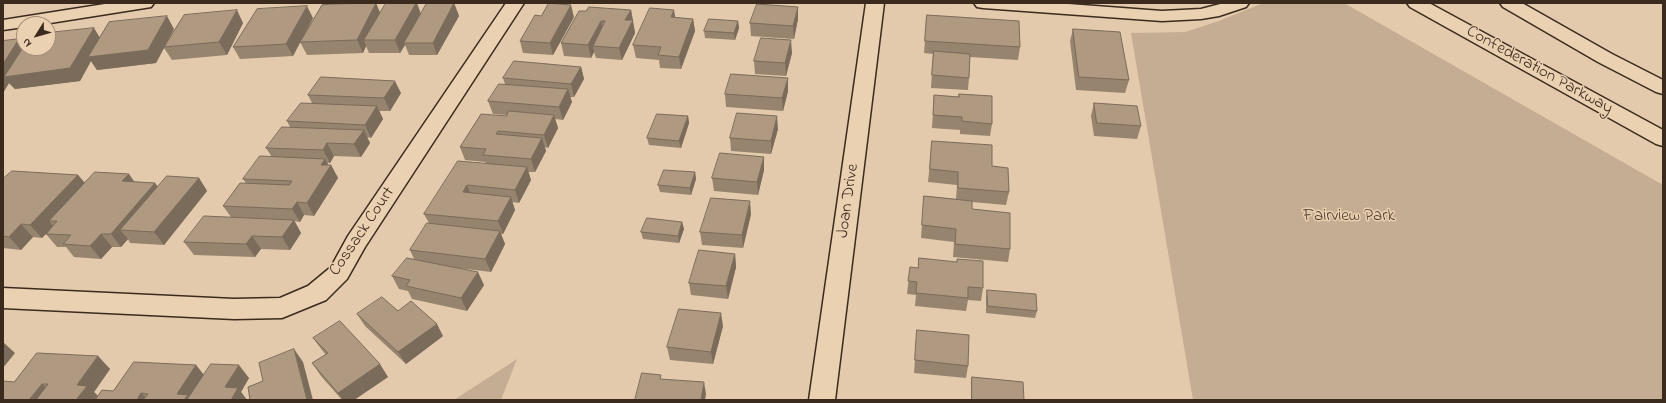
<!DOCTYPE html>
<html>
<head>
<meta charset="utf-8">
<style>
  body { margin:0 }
  #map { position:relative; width:1666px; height:403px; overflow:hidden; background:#e3caac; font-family:"Indie Flower",sans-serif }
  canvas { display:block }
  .frame { position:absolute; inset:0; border:4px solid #3b2a1e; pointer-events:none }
  .north { position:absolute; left:16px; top:16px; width:40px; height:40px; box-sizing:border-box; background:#ead1b2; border:1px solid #a48e77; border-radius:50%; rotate:233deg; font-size:11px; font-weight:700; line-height:16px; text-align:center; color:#3b2a1e }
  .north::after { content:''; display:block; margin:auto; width:14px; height:18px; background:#3b2a1e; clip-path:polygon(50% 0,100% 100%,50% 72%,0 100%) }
</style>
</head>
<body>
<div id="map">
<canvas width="1666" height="403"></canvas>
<div class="frame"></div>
<div class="north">N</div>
</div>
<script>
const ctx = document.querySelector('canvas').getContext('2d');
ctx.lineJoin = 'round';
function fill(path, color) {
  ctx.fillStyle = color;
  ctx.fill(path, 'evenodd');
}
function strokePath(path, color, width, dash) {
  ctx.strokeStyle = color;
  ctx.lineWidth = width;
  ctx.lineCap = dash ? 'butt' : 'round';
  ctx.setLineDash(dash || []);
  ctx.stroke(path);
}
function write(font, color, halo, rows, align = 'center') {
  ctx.font = font + ' "Indie Flower",sans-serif';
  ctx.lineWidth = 3;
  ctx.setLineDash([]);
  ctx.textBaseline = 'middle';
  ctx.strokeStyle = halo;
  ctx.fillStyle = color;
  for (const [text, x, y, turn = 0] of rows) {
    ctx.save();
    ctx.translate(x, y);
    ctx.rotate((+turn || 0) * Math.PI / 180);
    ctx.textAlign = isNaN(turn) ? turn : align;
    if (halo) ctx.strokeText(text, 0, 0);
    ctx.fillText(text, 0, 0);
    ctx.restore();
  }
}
const green = new Path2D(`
  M1263,3H1344L1663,185V400H1193L1131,33L1185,32L1219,21Z
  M517,359L501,400H454Z`);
const minor = new Path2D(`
  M111,3H154L151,7L145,8L44,24H24V27L3,30V20Z
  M506,3H524L365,247L347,279L326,300L282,318L234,319L3,308V288L234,299L280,298L308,286L331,267L348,236Z
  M866,3H884L835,400H809Z
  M974,3H1055L1162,11L1201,9L1224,3H1249L1246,7L1219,16L1201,19L1162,21L983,8L977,7Z
  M1500,3H1522L1612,54L1663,80V94L1656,92L1598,62L1503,7Z`);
const tertiary = new Path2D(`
  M1407,3H1429L1663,130V146L1656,144L1410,7Z`);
const wall = new Path2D(`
  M376,3L380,13H421L454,3L459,16L437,55H409L405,45L400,53H369L366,46L363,53L307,55L300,42Z
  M798,7V19L794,39L751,36L750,23Z
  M631,10L635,33L622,60L596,58L594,52L591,58L564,56L561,43L586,11Z
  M927,15L1020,47L1018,60L970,57L969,78L968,90L931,88L933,54L924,53Z
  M574,17L553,55L523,53L520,41Z
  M313,18L293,56L240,59L233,47Z
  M675,18L693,19L695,31L681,69L660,68L659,60L636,58L633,45Z
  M738,21L739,28L735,40L705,38L704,31Z
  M243,23L227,55L172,60L164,48L156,63L97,70L91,61L80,81L15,89L9,83L3,93V41L19,39L24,46L174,29L167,42Z
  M1073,29L1129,80L1125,93L1076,90L1070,41Z
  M792,53L786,76L755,74L754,61Z
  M581,67L584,79L574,97H570L572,102L563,120L555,119L558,128L548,148L545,147L546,151L535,172H528L531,180L519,203L512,202L515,210L503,234H501L505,244L491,272L458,268L484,285L467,311L412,299L408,291L399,289L392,276L414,259L410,250L429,223L424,214L486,164L485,162L465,160L460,147L506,116V115L493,114L488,101L505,84L503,78Z
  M788,91L783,111L726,107L725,94Z
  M401,93L390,111H379L383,119L371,138L367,137L370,143L361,157L334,156L330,163H327L328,165H331L338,178L314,216L304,215L300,222L294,221L301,233L290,250L261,249L255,257L194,255L184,242L231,217L223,206L246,183L243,179L272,157L266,148L290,127L287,121L312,103L308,95Z
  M959,94L992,124L990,136L960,134V130L932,128L934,95L958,97Z
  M1094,103L1141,126L1137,139L1094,136L1091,116Z
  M688,116L689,123L681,148L649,145L647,138Z
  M778,129L771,154L731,151L730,138Z
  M932,141L992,166L1009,192L1006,205L972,202V209L1010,249L1008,262L953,257L954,242L921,238L924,196L956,199L957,185L928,182Z
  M764,157V170L758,195L714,191L712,178Z
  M695,172L696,179L691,195L660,192L658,185Z
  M78,175L85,183L135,182L155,183L158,187L199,178L207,191L164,245L130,243L128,239L121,247H112L101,259L74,257L66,247H57L46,234L42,238L33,237L21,250L3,248V179Z
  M751,214L743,248L702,245L700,232Z
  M682,222L684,229L679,243L643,239L641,232Z
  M735,254L736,267L728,299L691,295L689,283Z
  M910,267L983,288L981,301L968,300L966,311L915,306L916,295L907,294Z
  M987,290L1037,311L1035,318L986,313V297Z
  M357,314L443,336L406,364L365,326Z
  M723,326L713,364L670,360L667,347Z
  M917,330L968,366L966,378L914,373Z
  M313,338L388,377L354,400H342L321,376L312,363L326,355L322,350Z
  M98,356L110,369L94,392L98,396L196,365L204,375L249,378L241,392L247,400H3L14,382Z
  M972,377L1024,400H971V384Z`);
const shadedWall = new Path2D(`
  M376,3L381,15L364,40L366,46L363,53L357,40Z
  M416,3H417L421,14L404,43L405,45L400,53L395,40Z
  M454,3L459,16L437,55L433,43Z
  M571,5L574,17L553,55L550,43Z
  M307,6L313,18L293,56L286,44Z
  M798,7V19L794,39L793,26Z
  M237,10L243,23L227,55L219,42Z
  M631,10L635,33L622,60L619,48L625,20Z
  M674,10L676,22L671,17Z
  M167,16L174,29L156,63L97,70L91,61L80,81L15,89L9,83L3,93V64L19,39L24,46L94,28L102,41Z
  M693,19L695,31L681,69L679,57Z
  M601,21L604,34L593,46L594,52L591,58L588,45Z
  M738,21L739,28L735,40L734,33Z
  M791,40L792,53L786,76L785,63Z
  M581,67L584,79L574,97L571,84Z
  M788,78V91L783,111L782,98Z
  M395,81L401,93L390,111L384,98Z
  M568,89L572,102L563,120L559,107Z
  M377,106L383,119L371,138L365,125Z
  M554,115L558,128L548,148L544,135Z
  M688,116L689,123L681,148L679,141Z
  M777,116L778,129L771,154V141Z
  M364,130L370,143L361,157L354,144Z
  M542,138L546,151L535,172L531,159Z
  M327,143L334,156L330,163L323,150Z
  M764,157V170L758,195L757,182Z
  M325,159L330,168L331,165L338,178L314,216L307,203L321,165Z
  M527,167L531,180L519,203L515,190Z
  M695,172L696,179L691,195L690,188Z
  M129,174L138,187L122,181Z
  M78,175L89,188L49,221L53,226L42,238L30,225Z
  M199,178L207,191L164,245L154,232Z
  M155,183L164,196L120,230L128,239L121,247L111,234Z
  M467,185L472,198L463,192Z
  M511,197L515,210L503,234L498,221Z
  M750,201L751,214L743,248L742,235Z
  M297,202L304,215L300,222L292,209Z
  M294,220L301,233L290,250L282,237Z
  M682,222L684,229L679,243L678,236Z
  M21,224L33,237L21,250L9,237Z
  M500,231L505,244L491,272L485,259Z
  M101,234L112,247L101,259L90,246Z
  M252,236L261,249L255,257L246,244Z
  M735,254L736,267L728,299L726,286Z
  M478,272L484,285L467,311L461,298Z
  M721,313L723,326L713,364L711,352Z
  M437,324L443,336L406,364L398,352Z
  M3,342L15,353L3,368Z
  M294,349L303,362L313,400H307Z
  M98,356L110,369L94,392L100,398L99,400H76L77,385Z
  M380,364L388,377L354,400H343L338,393Z
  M196,365L206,378L192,400H182L177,394Z
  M239,365L249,378L241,392L247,400H231L225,387Z
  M704,382L706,394L705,400H701Z
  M42,384L55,396L52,400H29Z
  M141,393L148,400H137Z`);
const building = new Path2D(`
  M376,3L357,40L300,42L322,5Z
  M386,3H416L395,40H364Z
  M427,3H454L433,43H404Z
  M549,3L571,5L550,43L520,41L535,15L541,16Z
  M757,4L798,7L793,26L750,23Z
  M307,6L286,44L233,47L257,9Z
  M589,7L631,10L625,20H633L619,48L593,46L605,21H601L588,45L561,43L579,11H586Z
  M650,8L674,10L671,17L693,19L679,57L658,55L661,47L633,45Z
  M237,10L219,42L164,47L184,15Z
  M927,15L1019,21L1020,47L925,41Z
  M167,16L148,50L88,57L109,22Z
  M709,19L738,21L734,33L704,31Z
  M94,28L70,68L4,77L24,46V48H48V33Z
  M1073,29L1120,32L1129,80L1079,77Z
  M761,38L791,40L785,63L754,61Z
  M19,39L3,64V41Z
  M934,51L970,54L969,78L932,75Z
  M514,61L581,67L571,84L503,78Z
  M731,74L788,78L782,98L725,94Z
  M321,77L395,81L384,98L308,95Z
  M499,84L568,89L559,107L488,101Z
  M959,94L992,96V124L962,121V117L933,115L934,95L959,97Z
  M301,103L377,106L365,125L287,121Z
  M1094,103L1137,106L1141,126L1097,123Z
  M509,111L554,115L544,135L498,131L496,134L542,138L531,159L483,155L486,149L460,147L481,114L506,116Z
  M737,113L777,116L771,141L730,138Z
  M657,114L688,116L679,141L647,138Z
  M282,127L364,130L354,144L327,143L323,150L266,148Z
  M932,141L992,145V166L1008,168L1009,192L958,188V172L930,169Z
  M720,153L764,157L757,182L712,178Z
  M260,156L325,159L321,165H331L307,203L297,202L292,209L223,206L240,183L289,185L292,181L243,179Z
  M458,161L527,167L515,190L467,185L463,192L511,197L498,221L424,214Z
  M664,170L695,172L690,188L658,185Z
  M12,171L78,175L30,225L21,224L9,237L3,236V179Z
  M95,172L129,174L122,181L155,183L111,234H101L90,246L63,244L71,235L46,234L57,221H49Z
  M167,176L199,178L154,232L120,230Z
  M924,196L972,201V209L1010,213V249L955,244L956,229L922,225Z
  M711,198L750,201L742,235L700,232Z
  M204,216L294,220L282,237L252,236L246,244L184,242Z
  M647,218L682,222L678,236L641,232Z
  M427,223L500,231L485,259L410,250Z
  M699,250L735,254L726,286L689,283Z
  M407,258L478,272L461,298L406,286L410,280L392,276Z
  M919,258L957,262V259L983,261V288L968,287V298L916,293L917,282L908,281L910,267L918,268Z
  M987,290L1036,294L1037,311L988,306Z
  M382,297L398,311L411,301L437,324L398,352L357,314Z
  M679,309L721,313L711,352L667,347Z
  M340,321L380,364L338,393L312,363L328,353L313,338Z
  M917,330L969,335L968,366L915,360Z
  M294,349L307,400H250L248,387L263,381L259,363Z
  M37,353L98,356L77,385L87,386L76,400H36L48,384H42L29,400H3V381L14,382Z
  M134,362L196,365L177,394L188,395L184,400H143L148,394L141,393L137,400H95L102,390L113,391Z
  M211,364L239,365L225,387L238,388L231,400H187Z
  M642,373L661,375L660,379L704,382L701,400H635Z
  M972,377L1023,382L1024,400H972Z`);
const streetNames = [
  ["Confederation Parkway",1539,71,29],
  ["Joan Drive",849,201,-82],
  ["Cossack Court",363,232,-56]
];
const parkNames = [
  ["Fairview Park",1349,217]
];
fill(green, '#c4ad92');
strokePath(minor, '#3b2a1e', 3);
strokePath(tertiary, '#3b2a1e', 3);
fill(minor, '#ead1b2');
fill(tertiary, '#ead1b2');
fill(wall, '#96846e');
fill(shadedWall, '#7a6b5a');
fill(building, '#af9980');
strokePath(building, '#7a6b5a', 1);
write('17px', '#3b2a1e', '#ead1b2', streetNames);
write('17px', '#503e2f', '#ead1b2', parkNames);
</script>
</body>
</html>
